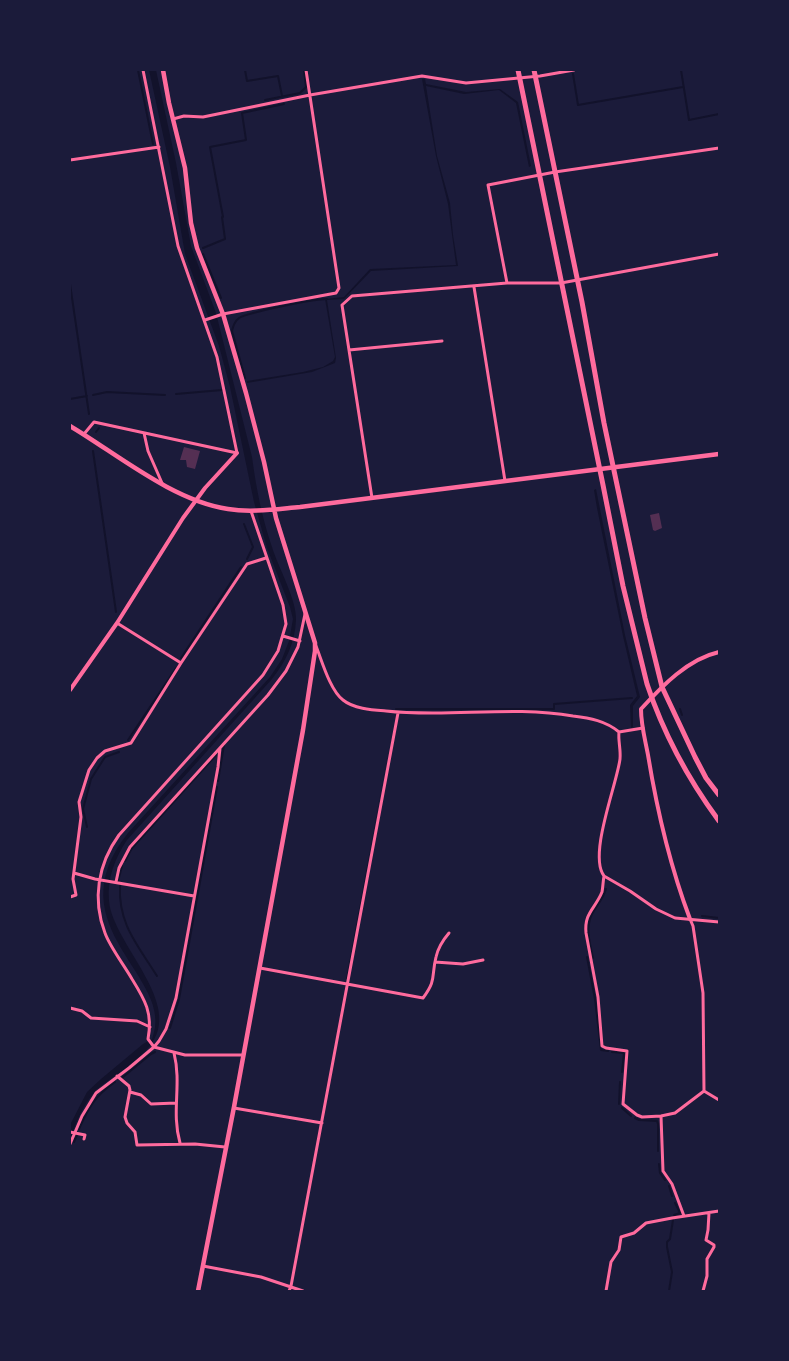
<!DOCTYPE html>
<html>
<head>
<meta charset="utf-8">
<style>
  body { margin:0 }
  #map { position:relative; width:789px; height:1361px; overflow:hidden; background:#1b1b3a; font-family:Signika,sans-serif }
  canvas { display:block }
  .frame { position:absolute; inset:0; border:71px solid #1b1b3a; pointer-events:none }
</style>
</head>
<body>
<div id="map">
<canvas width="789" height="1361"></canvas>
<div class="frame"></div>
</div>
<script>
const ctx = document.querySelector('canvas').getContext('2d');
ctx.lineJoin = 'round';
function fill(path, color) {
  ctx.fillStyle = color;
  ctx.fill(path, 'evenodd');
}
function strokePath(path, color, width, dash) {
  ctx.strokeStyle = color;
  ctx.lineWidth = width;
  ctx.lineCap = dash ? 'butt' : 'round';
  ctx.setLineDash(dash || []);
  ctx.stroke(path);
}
const water = new Path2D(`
  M149,70H156L176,163L191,246L216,313L252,457C256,487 262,518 272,547C278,567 297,600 296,620C295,643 286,661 272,679L127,840C115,858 107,878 109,901C113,945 186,1004 149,1047C135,1064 113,1076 96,1090C83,1105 76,1122 70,1140V1125L87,1092L101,1079L143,1044L152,1039C178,977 52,928 128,833L270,677L282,659L289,641L293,619L290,607L267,548L254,502L230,387L219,346L185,254L170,167Z
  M422,79H425L426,84L466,92L500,89L518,102L531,166L529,167L516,103L499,90L464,94L426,86L437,156L450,203L453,235L458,266L371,271L344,299L327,300L336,358L335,363L312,372L247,383V381L303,372L323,367L333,361L335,357L325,299L344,297L370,269L456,265L448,204L436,156Z
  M596,489L625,635L639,693L640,697L633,706V727L631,728L630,705L637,696L623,636L597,508L594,490Z
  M392,716L391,737L347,979H346L391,737Z`);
const stream = new Path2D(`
  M138,70L153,144
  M245,70L247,81L278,76L282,96
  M681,70L689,120L719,114
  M573,74L578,105L683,87
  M265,100L300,93L306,87L304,70
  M223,217L210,147L246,140L242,113L284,104
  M203,248L225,239L222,217
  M203,254L221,298
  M70,284L89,414
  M245,378L232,331C233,326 234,322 239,318C249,312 314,299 327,299
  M176,394L222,390
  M93,395L107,392L165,395
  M70,399L87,396
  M96,432L99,428
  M93,451L116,612
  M244,524L253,547L247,559
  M181,658L241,567
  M396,709H554V704L632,698
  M680,709L682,715
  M128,740L176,668
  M218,781L224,745
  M87,827L83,809L91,779L105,757L119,752
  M125,861L132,848L216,755
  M118,881L122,866
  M120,885C118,924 137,944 157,976
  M702,916L719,918
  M587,957L595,999L601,1050L608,1051
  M593,958C590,944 585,928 592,914C597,905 603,899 606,889
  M170,1028L179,999L217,787
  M612,1052L624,1053L622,1072
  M123,1077L151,1054L155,1052
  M619,1104L620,1082
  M622,1108L631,1116
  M635,1118L639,1120L657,1121L658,1124V1151
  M79,1129C89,1107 95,1096 115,1082
  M74,1142L77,1135
  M659,1164L660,1173L665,1180
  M669,1186L672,1196
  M674,1215L680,1213L675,1203
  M669,1291L672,1272L667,1247V1242L670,1239L673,1220`);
const building = new Path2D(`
  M184,447L200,451L195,469L187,467L186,460H180Z
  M659,513L662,528L655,531L653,530L650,515Z`);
const minor = new Path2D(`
  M173,119L184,116L203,117L310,95L422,76L466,83L540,76L574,70
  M70,160L159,147
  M507,283L488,185L555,172L719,148
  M474,287L505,481
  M205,320L223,314L336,293L339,288L306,70
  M349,350L442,341
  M144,433L148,451L162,483
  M84,434L94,422L237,453L217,357L178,246L143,70
  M372,498L342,305L352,296L507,283H561L719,254
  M117,623L181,663
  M283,636L300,641
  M316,646C322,661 330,690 343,700C354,709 373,710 386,711C448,718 511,705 573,716C590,718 606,721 619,732C618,741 621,750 620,759C617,784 588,855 604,876L630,891L656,909L675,918L719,922
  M619,732L643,728
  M74,873L95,879L194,896
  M604,876C603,881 603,887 602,892C595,909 584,913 586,933L598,997L602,1046L606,1048L627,1051L623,1104L637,1115L642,1117L661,1116L675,1113L704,1091
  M116,882L119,868L130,847L268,695L286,671L298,647L305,614
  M70,897L76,895L73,879L81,817L79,802L89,770L97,758L105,751L131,743L181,663L247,564L266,558
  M690,919L693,926L703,993L704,1091
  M435,962L463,964L483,960
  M260,968L423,998C437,979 431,977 436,957C438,948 443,940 449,933
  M70,1008L82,1011L91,1018L137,1021L150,1027
  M174,1053C182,1085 171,1111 180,1143
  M243,1055H185L154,1047L148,1039C153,1013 145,1000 132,979C124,965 110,947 105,933C92,899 98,864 119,835L263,675L278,651L286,624L283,605L251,511
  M117,1076L129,1086L130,1090L125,1117L127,1123L135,1132L137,1145L195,1144L225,1147
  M704,1091L719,1100
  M130,1092L141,1095L151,1104L176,1103
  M234,1108L322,1123
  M661,1116L663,1171L672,1184L684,1216
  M70,1132L85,1135L84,1139
  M70,1144L82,1116L96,1093L129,1068L154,1047L159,1041L166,1029L176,998L218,767L220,748
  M203,1266L261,1277L303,1291
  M289,1291L291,1286L398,713
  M606,1291L611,1262L619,1250L621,1237L634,1233L646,1223L672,1218L719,1211
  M703,1291L707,1276V1259L714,1247V1245L706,1240L708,1230L709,1213`);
const tertiary = new Path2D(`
  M70,690L117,623L183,518L205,488L237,453
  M690,919C670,866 657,810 648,755C645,739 641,725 641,709C662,686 688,659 719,652`);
const secondary = new Path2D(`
  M163,70L169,103L185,168L191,223L197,248L223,314L246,393L264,462L276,518L315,643V651L303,730L234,1107L198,1291
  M70,426C117,454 173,501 228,509C251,513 277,509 300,507L719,454`);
const trunk = new Path2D(`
  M518,70L603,485L623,586L647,684C663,732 688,779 719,821
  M534,70L582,302L604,423L645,618L662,687L695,757L706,778L719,795`);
fill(water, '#12122b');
strokePath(stream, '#12122b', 2);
fill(building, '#542f53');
strokePath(minor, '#ff6b9d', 3);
strokePath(tertiary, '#ff6b9d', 4);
strokePath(secondary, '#ff6b9d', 4.5);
strokePath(trunk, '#ff6b9d', 5);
</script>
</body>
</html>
